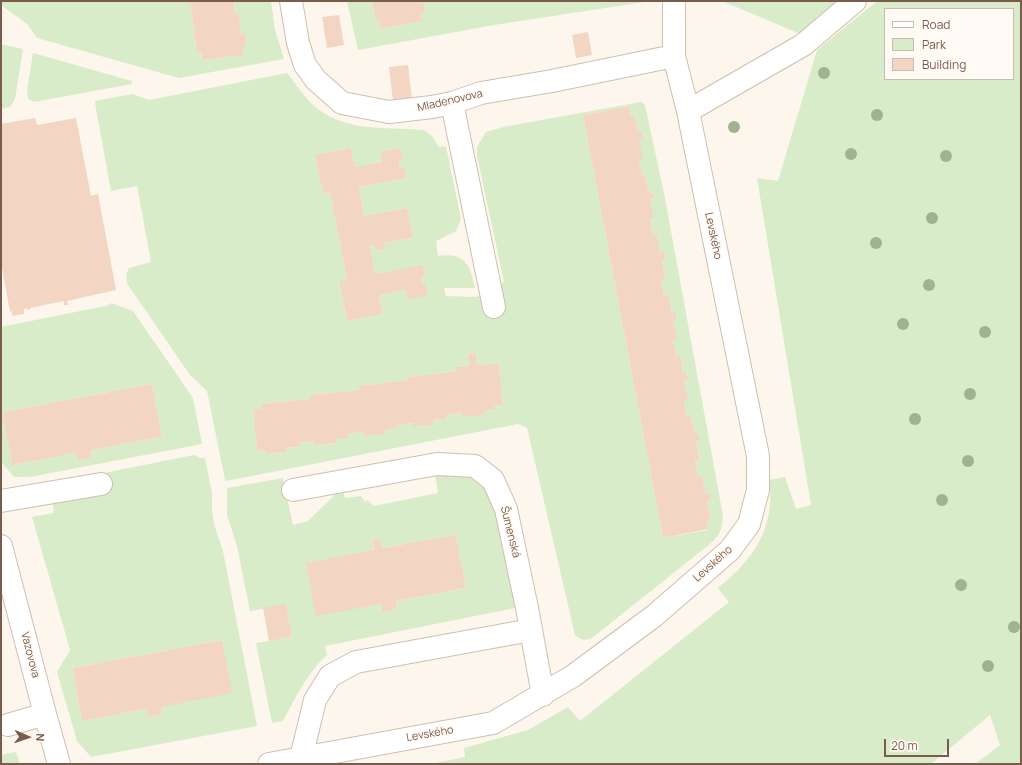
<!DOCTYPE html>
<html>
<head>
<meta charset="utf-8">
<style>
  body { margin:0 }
  #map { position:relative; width:1022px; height:765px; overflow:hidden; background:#fdf6ec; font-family:Manrope,sans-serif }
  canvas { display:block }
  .frame { position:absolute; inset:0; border:2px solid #7a5c4d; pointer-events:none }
  .legend { position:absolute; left:884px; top:8px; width:130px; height:72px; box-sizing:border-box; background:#fffaf3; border:1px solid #cabbb1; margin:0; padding:5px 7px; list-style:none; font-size:12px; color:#7a5c4d }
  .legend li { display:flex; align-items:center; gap:8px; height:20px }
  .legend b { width:20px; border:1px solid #cabbb1 }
  .north { position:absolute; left:8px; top:717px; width:40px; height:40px; -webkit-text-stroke:3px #fffaf3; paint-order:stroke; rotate:92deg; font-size:11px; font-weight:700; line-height:16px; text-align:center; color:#7a5c4d }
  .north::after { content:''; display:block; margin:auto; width:14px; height:18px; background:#7a5c4d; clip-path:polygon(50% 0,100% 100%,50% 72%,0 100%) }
  .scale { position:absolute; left:884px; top:739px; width:65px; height:18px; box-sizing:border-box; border:2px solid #7a5c4d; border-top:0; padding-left:5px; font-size:12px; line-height:14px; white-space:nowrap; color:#7a5c4d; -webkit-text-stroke:3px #fffaf3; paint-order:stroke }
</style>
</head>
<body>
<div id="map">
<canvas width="1022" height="765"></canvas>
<div class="frame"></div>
<ul class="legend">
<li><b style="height:5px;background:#fff"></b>Road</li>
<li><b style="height:11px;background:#d8ecc9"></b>Park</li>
<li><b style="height:11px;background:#f3d5c3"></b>Building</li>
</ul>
<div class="north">N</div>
<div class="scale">20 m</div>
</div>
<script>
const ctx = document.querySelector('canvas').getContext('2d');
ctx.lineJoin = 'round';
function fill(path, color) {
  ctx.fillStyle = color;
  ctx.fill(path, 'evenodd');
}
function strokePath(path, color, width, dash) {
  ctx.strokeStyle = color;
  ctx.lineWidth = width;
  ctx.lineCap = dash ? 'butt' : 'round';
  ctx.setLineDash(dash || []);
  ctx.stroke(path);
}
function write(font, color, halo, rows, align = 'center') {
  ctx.font = font + ' Manrope,sans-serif';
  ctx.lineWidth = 3.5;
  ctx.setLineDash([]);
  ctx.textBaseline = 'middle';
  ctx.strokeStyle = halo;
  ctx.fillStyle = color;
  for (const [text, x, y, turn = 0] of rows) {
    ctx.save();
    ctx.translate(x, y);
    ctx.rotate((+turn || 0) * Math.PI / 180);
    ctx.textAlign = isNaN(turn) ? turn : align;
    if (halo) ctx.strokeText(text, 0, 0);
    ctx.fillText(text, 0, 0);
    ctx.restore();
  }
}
const green = new Path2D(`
  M1,1H187L190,3L197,52L201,51L202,60L244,55L243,47L246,46L245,34H241L239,14H235L234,1H271L275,30L284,59L179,78L37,38L27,24L1,5Z
  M347,1H372L376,21L379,20L381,29L422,21L421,12H424L423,1H651L494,25L358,50Z
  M722,1H839L800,34Z
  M877,1H1021V764H975L1000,745L990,715L931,764H430L465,757L464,748L528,730L568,707L580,721L729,602L718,588C746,565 767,541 770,504C771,496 770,488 769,480L785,477L796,509L811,505L757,178L778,181L817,50ZM885,9H1013V79H885Z
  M1,44L23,49L15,99L10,107L1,109Z
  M33,53L132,81V84L34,102L28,99L27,90Z
  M287,73C295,82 302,94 310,102C342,134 384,126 424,130L432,136L439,147L446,146L461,219L456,231L436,241L438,256C465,252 470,264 475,288H444L446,296L475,297L496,292V284L504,282L477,156V147L486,132L503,127L641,102L645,105L665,198L723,516C722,530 720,535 710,544L592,638C585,641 581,640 575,635L527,428L518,424L226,481L225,480L207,391L190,375L128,285C126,279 125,275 129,268L151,262L137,186L111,191L95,103V101L132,94L149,100ZM628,106L630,115L634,114L638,132H642L643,138L639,140V159L642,175L645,174L649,193L653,192L654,198L650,200L654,218L650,219L653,235H657L660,253H665L666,259L662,261L665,279L661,280L664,296L668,295L672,313H676L677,319L673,321V340L676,356L680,355L683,373H687L688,379L684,381L688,399L684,400L687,416H691L695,434L699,440L696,441L699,460L695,461L698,476H702L706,494L711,500L707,502L711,520L707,521L708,530L663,538L583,115ZM351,148L355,167L382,162L380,152L400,148L402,159L399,160L400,168H404L406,178L359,187L364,216L407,208L413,238L384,243L386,249L376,251L374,245L370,246L375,274L423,266L425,276L421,277L423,285H426L428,295L408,299L406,290L379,295L383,314L347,321L339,282L347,280L330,193L323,194L316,155ZM474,352L477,365L499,363L503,405L494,406L495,410L483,411V415L463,417L462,413L446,415V419L433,420L434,424L414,427L413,423L397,425V428L385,430L364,435V432L348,434L336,439V443L315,445L314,441L299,443V447L286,448V452L267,454L266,450L257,451L253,409L262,408L261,404L310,399V395L360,390V386L408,380V377L457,371V367L470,366L468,354Z
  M111,303L133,311L193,398L202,444L30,477H14L1,462V327L110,305ZM152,384L162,437L90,450L91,458L78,461L76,453L12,465L2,412Z
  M194,455L200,458H205L212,494V510L214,524L223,551L257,726L91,757L77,741L57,672L70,650L32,517L54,513L53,504L107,494L104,473ZM222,640L161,707L162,714L148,717L146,709L82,721L72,668Z
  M449,468L479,478L494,503L516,592L515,608L325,646L327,655C307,673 296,697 283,721L272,723L256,643L292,637L286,605L250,611L237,546L227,515V488L283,478L293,525L308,521L342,488L345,498L361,496L365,502L367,500L374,506L438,493L434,469ZM456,535L466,588L396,601L397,609L382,612L372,540L380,538L382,548Z
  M16,752L20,764H1V755Z`);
const building = new Path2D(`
  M187,1H234L235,14L239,13L241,34L245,33L246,46L243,47L244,55L202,60L201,51L197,52L190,3H187Z
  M372,1H423L425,12H421L422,21L381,29L379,20L376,21Z
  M339,15L344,45L327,48L322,17Z
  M588,32L592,55L576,58L572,35Z
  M408,65L412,99L393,101L389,67Z
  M629,106L630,115L634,114L638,132H642L643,138L639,140L643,158L639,159L642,175L645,174L649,193L653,192L654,198L650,200L654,218L650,219L653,235H657L660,253H665L666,259L662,261L665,279L661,280L664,296L668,295L672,313H676L677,319L673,321L677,339L673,340L676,356L680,355L683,373H687L688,379L684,381L688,399L684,400L687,416H691L695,434L698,433L700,440L696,441L699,460L695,461L698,476H702L706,494H710L711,500L707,502L711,520L707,521L708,529L663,538L583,115Z
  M35,118L37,125L76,118L91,196L98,194L116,290L67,301L68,305H64V301L30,308V309L27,310V308L24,309V314L12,316V311L10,312L1,262V124Z
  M351,148L355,167L382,162L380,152L400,148L403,159L399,160L400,168L404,167L406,178L359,187L364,216L407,208L413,238L384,243L386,249L376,251L374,245L370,246L375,274L423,265L425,276L421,277L423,285H426L428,295L408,300L406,290L379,295L383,314L347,321L339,281L347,280L330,193L323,194L315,155Z
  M475,352L477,365L499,363L503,405L494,406L495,410L483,411V415L479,416L462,417V413L446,415V419L433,420L434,424L430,425L413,427V423L397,425V428L385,430V434L364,436V432L348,434V438L336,439V443L315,445L314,441L299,443V447L286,448L287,452L266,454V450L257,451L253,409L262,408L261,404L310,399V395L360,390L359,386L408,380V377L457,371V367L470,366L468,354Z
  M152,384L162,437L90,450L91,458L78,461L76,453L12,465L2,412Z
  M456,535L466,588L396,601L397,609L382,612L381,604L316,616L306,563L374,550L372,540L380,538L382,548Z
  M286,604L292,637L269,641L263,608Z
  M222,640L232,693L161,707L162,714L148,717L146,709L82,721L72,668Z`);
const minor = new Path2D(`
  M291,1L298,43L305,65L316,80L342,103L389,112L432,107L452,103L481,93L552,81L674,56
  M452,103L494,307
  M688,111L803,45L855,1
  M293,490L437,464L475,466L493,480L506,509L527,608L543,695
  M1,501L101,484
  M1,546L45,714L59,764
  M8,725L45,714
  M269,764L493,723L573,676L654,616L730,550L749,524L758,490V456L688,111L674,56V1
  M302,764L301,758L315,700L330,676L356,662L531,630`);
const trees = [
  [824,73],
  [877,115],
  [734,127],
  [851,154],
  [946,156],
  [932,218],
  [876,243],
  [929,285],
  [903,324],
  [985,332],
  [970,394],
  [915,419],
  [968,461],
  [942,500],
  [961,585],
  [1014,627],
  [988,666]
];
const streetNames = [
  ["Mladenovova",450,101,-13],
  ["Levského",713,236,78],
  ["Šumenská",510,532,76],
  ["Levského",713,564,-42],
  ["Vazovova",30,655,76],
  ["Levského",430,734,-10]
];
fill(green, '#d8ecc9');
fill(building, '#f3d5c3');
strokePath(minor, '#d1beb0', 24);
strokePath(minor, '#fff', 22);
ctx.fillStyle = '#a0b28e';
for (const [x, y] of trees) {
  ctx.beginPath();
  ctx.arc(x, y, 6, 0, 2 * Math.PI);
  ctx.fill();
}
write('11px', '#7a5c4d', '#fffaf3', streetNames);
</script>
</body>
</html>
